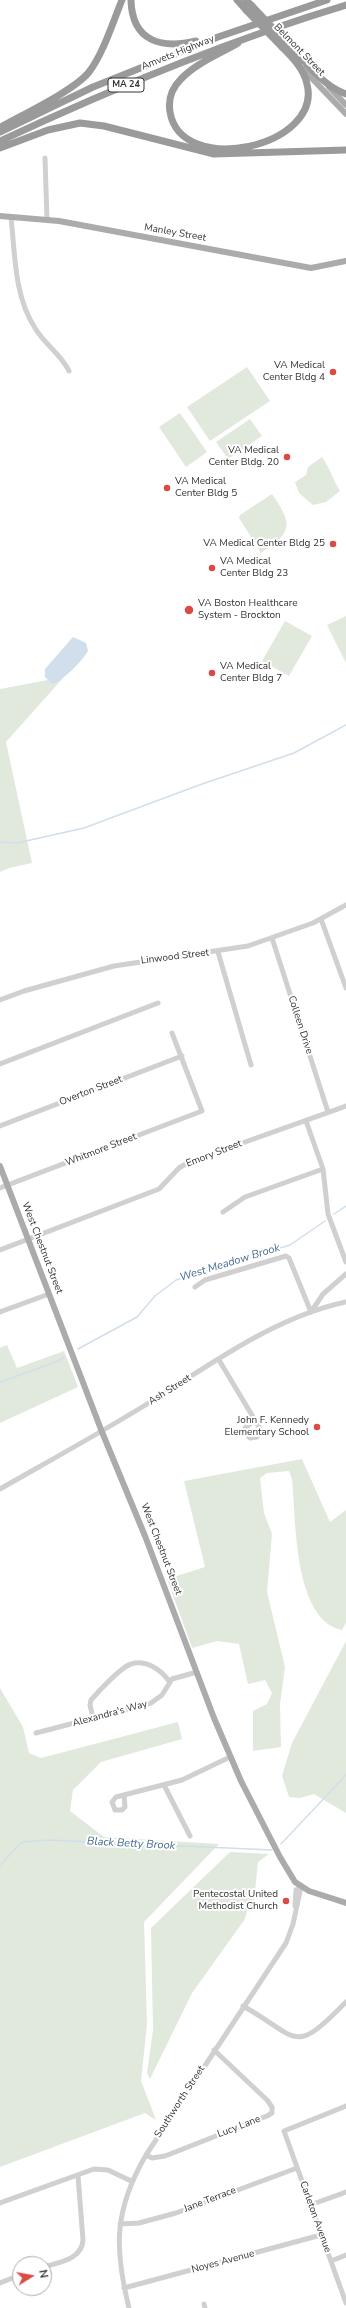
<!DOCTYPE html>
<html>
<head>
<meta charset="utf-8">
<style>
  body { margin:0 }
  #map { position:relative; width:346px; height:2308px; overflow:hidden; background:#fff; font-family:"Nunito Sans",sans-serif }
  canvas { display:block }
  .north { position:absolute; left:12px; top:2256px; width:40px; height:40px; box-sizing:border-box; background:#fff; border:1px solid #adadad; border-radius:50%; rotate:79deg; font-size:11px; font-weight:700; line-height:16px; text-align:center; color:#333 }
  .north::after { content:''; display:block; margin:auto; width:14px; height:18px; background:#da4b44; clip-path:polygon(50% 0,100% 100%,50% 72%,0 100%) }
</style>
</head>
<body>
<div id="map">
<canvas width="346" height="2308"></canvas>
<div class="north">N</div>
</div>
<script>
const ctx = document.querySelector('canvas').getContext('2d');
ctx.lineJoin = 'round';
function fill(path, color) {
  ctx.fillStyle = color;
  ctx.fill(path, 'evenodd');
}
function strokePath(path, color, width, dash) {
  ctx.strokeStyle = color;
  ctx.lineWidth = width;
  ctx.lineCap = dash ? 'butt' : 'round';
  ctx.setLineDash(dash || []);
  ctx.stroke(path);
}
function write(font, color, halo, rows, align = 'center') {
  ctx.font = font + ' "Nunito Sans",sans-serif';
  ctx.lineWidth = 4;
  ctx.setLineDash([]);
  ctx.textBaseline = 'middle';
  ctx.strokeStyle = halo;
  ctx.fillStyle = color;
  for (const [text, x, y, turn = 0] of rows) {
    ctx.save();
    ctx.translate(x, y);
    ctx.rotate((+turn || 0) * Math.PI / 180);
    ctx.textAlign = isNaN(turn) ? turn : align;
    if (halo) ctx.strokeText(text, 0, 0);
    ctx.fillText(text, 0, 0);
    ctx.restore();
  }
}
const green = new Path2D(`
  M247,367L270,401L210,441L187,407Z
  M180,413L207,452L186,467L159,427Z
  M250,419L262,436L228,459L216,442Z
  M322,457C331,470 332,478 340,491L326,502L313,505L299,493L295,482L306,475L308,467Z
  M272,494C294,526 292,532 261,553L239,518L240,515Z
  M346,616V663L327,625Z
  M285,621L312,636L289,676L262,661Z
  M64,677L6,742L32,863L9,868L0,872V689Z
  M7,1345L17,1368L64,1351L78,1387L0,1423V1348Z
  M302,1459L330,1522L346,1510V1623L342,1630C293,1620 296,1518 292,1479L289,1471L267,1473L260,1478L264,1513L272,1534L267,1592L285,1667L280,1704L281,1747L253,1751V1711L267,1704L272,1693L265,1680L248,1684L239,1644L217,1641L192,1648L167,1579L205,1567L184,1481Z
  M346,1641V1813L314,1794L300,1798L289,1797L282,1776L292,1743Z
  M0,1688L23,1727L29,1753L41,1758L178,1722L182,1739L101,1762L73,1790L70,1811L104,1837L219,1844L144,1922L147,2024L141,2081L156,2120L145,2113L0,2167Z
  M230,1852L269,1854L258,1862L253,1910L247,1911L245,1919L192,1993L150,2079L147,2073L153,2030L151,1928Z`);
const water = new Path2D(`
  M73,637L86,643L88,651C83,660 62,682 52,684L45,677V669Z`);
const stream = new Path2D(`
  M0,842L17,843L84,828L202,784L294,753L346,725
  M334,1214L346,1206
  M78,1349L137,1317L155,1296L176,1280L290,1245L325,1221
  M0,1382L56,1362L64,1357
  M281,1844L346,1775
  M0,1865L22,1842L49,1840L272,1850`);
const minor = new Path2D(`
  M45,158L47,220
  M11,217C15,253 14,296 35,328C44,344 61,354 69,371
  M321,919L346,988
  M272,938L328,1112
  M218,952L251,1065
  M0,1000L24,991L114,966L248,946L313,923L346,905
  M0,1064L158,1003
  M306,1121L323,1169L328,1214L346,1262
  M0,1126L182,1056
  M0,1188L202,1111L172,1033
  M223,1212L245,1197L323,1169
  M0,1250L159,1189L179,1168L189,1162L346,1106
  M195,1287L205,1280L286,1256L289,1258L311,1312
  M0,1312L49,1294
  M311,1312L323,1294L346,1274
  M219,1360L259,1427L260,1429L257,1437L250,1438L245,1433V1428L255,1420
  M0,1489C51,1460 102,1432 152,1401C213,1363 275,1317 346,1302
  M93,1718L90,1705L91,1700C98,1692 121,1667 131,1664C146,1659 161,1670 169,1681
  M36,1733L151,1703L162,1695L172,1679L197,1672
  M164,1785L190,1836
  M124,1795L125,1807L122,1810H115L112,1802L116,1797L182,1780L230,1757
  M295,1906L296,1890L301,1887
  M243,2006C300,2038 292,2057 346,2002
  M346,2106L284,2131L346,2303
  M146,2155L152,2158L165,2156L267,2116L272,2113V2107L267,2100L214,2050
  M0,2203L94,2169L108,2170L131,2181
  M310,2205L346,2192
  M120,2224L139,2223L176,2213L297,2168
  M331,2261L346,2255
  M44,2267C60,2262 82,2259 83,2240L78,2176
  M0,2283L20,2275
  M124,2288L321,2235
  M204,2304L205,2308
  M129,2308C114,2248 114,2210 146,2155L286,1943L293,1924L301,1887`);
const major = new Path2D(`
  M303,69L346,114
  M329,87L346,105
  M0,216L59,221L311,268L346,261
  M0,1166L102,1432L145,1536L214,1718L241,1781L280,1857L295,1882L309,1891L346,1903`);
const highway = new Path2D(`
  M131,0C132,42 162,49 196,41
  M237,0L246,10
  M246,0L252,6
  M238,43C220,54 196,63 181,79C172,88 168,100 170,112C181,178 323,147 307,84C304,69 292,57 282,47
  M288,44C305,61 322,86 346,94
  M1,127C22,115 75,90 89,72C103,54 113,22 122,0
  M0,132L93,87L218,37L327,0
  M0,141C113,88 227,41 346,5
  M0,148L48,130L80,123L104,126L214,154L346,150`);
const highwayBridge = new Path2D(`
  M252,6L288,44
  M246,10L282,47`);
const markers = [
  [333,372,4,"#da4b44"],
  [287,457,4,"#da4b44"],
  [167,488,4,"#da4b44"],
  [333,544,4,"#da4b44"],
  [212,568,4,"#da4b44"],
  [189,610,5,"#da4b44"],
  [212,673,4,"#da4b44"],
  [317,1427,4,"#da4b44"],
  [286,1901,4,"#da4b44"]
];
const shields = [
  [126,85,36]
];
const shieldNames = [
  ["MA 24",126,85]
];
const streetNames = [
  ["Belmont Street",299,50,46],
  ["Amvets Highway",178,53,-22],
  ["Manley Street",175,233,10],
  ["Linwood Street",175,957,-7],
  ["Colleen Drive",300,1025,72],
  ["Overton Street",91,1091,-21],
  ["Whitmore Street",101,1150,-21],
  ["Emory Street",214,1154,-21],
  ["West Chestnut Street",42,1248,69],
  ["Ash Street",170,1390,-32],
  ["West Chestnut Street",161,1549,69],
  ["Alexandra's Way",110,1714,-15],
  ["Southworth Street",180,2102,-57],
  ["Lucy Lane",239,2127,-21],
  ["Jane Terrace",210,2200,-21],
  ["Carleton Avenue",315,2217,70],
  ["Noyes Avenue",223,2262,-15]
];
const poiNames = [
  ["VA Medical",325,366],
  ["Center Bldg 4",325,378],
  ["VA Medical",279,451],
  ["Center Bldg. 20",279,463],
  ["VA Medical",175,482,"left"],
  ["Center Bldg 5",175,494,"left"],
  ["VA Medical Center Bldg 25",325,544],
  ["VA Medical",220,562,"left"],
  ["Center Bldg 23",220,574,"left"],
  ["VA Boston Healthcare",198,604,"left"],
  ["System - Brockton",198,616,"left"],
  ["VA Medical",220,667,"left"],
  ["Center Bldg 7",220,679,"left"],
  ["John F. Kennedy",309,1421],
  ["Elementary School",309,1433],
  ["Pentecostal United",278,1895],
  ["Methodist Church",278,1907]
];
const waterNames = [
  ["West Meadow Brook",230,1263,-17],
  ["Black Betty Brook",131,1844,3]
];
fill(green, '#e1e9dd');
fill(water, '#d1deec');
strokePath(stream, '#d1deec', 1.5);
strokePath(minor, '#d0d0d0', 5);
strokePath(major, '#ababab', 6);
strokePath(highway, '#9a9a9a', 7);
strokePath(highwayBridge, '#9a9a9a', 7);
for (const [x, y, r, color] of markers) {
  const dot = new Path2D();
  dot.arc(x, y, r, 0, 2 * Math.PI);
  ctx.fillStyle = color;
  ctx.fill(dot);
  strokePath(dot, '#fff', 1.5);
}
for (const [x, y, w] of shields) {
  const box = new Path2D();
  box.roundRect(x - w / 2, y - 7, w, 14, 3);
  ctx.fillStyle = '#fff';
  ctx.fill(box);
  strokePath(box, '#333', 1);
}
write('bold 9px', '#333', null, shieldNames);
write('10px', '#333', '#fff', streetNames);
write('10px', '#333', '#fff', poiNames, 'right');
write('italic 11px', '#456a91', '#fff', waterNames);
</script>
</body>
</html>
